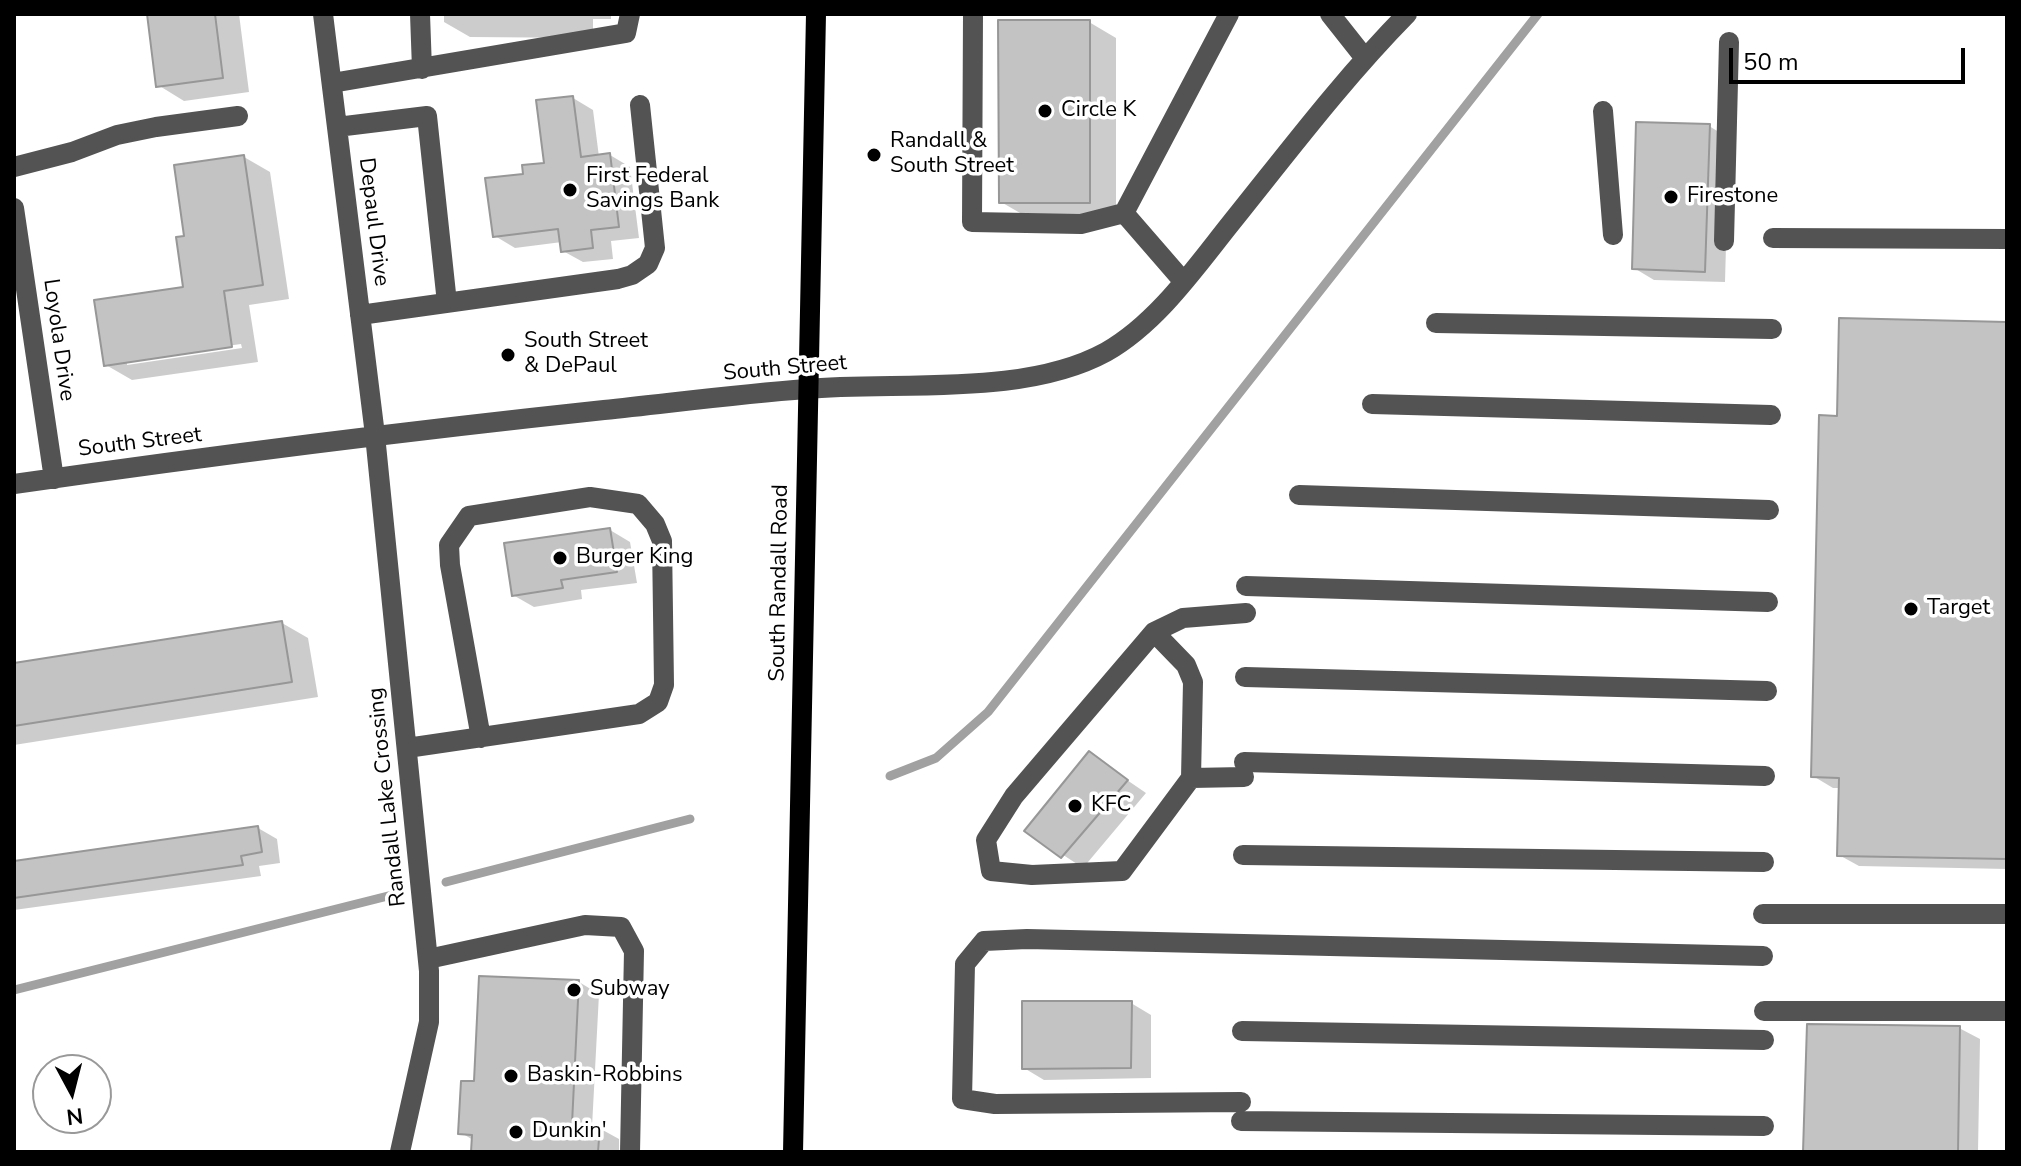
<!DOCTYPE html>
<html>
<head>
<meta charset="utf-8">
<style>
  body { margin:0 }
  #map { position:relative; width:2021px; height:1166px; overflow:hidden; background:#fff; font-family:"Nunito Sans",sans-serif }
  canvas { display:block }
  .frame { position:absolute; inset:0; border:16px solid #000; pointer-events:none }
  .north { position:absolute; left:32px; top:1054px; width:80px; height:80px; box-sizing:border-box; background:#fff; border:2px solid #999; border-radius:50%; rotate:173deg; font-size:22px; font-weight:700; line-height:32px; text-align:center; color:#000 }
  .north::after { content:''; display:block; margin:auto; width:28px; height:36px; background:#000; clip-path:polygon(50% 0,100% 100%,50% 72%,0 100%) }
  .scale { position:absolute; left:1729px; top:48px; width:236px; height:36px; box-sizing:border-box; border:4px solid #000; border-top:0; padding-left:10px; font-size:24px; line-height:28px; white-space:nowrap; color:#000; -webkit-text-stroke:6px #fff; paint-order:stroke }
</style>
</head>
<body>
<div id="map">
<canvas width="2021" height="1166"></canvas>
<div class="frame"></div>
<div class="north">N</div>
<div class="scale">50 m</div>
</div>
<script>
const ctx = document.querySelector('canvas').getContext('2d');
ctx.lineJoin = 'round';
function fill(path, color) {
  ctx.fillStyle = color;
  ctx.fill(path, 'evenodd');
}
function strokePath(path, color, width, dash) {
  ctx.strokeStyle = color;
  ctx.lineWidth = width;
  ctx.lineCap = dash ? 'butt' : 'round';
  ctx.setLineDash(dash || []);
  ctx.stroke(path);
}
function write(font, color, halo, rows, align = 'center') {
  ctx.font = font + ' "Nunito Sans",sans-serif';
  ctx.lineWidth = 7;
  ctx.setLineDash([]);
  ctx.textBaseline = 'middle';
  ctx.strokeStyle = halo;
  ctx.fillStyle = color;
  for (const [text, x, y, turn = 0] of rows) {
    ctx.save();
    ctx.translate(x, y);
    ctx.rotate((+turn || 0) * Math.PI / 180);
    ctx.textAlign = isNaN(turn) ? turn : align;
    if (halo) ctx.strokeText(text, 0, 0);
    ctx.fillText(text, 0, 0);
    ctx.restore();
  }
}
const shadow = new Path2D(`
  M149,14H239L249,92L184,101L158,85Z
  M444,14H611V19H593V38L470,37L444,22Z
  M1089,22L1116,38V217H1027L1001,202Z
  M573,98L593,110L599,157L610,155L630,167L639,238L611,241L613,259L583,262L563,251L562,242L515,248L495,236L525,175L546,164Z
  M1709,126L1729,138L1725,282L1654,280L1634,268Z
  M244,157L270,172L289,299L249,305L258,362L132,380L106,365L185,289L186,238ZM241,344L242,348L127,365V360Z
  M2007,324V869L1859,866L1839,855L1840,788H1833L1813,776L1839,418Z
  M610,530L630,542L637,583L581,590L582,599L534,607L513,595Z
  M282,623L308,638L318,697L14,745V665Z
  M1089,754L1146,793L1083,868L1027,831Z
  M258,828L277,839L280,863L259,866L261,876L14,910V863Z
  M579,982L599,994L592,1127L599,1128L619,1139V1152H473V1140L460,1132L476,1083Z
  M1131,1003L1151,1015V1078L1044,1080L1024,1068Z
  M1959,1028L1980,1039L1978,1152H1805Z`);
const stream = new Path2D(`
  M890,776L936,758L988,712L1538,14
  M446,882L690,819
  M14,990L396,894`);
const building = new Path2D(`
  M147,14H215L223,78L156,87Z
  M998,20H1090V203H999Z
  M573,96L581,157L610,153L619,227L591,230L593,248L561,252L558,229L493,237L485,178L523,174L522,165L544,163L536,100Z
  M1636,122L1710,124L1705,272L1632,269Z
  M244,155L263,285L224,291L232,347L104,366L94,300L183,287L176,237L184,236L174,165Z
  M1839,318L2007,322V859L1837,856L1839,778L1811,777L1819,415L1837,416Z
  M610,528L617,572L561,580L563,588L512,596L504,543Z
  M282,621L292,682L14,726V663Z
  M1089,751L1128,780L1061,858L1024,831Z
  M258,826L262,852L241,856L243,865L14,898V861Z
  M479,976L579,980L572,1124L600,1126L598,1152H471L472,1135L458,1134L461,1081H474Z
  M1022,1001H1132L1131,1068L1022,1069Z
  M1807,1024L1960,1026L1958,1152H1803Z`);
const minor = new Path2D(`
  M323,14L375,435L429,971V1022L400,1152
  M420,14L422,69
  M973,14L972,222L1081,224L1124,213
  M1330,14L1364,57
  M332,83L626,33L630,14
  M1603,111L1613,235
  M337,127L427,116L447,303
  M14,167L72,152L117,135L156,127L238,116
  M14,208L54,479
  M1773,238L2007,239
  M1724,241L1729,42
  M1183,281L1124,213L1229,14
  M360,315L618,279L632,275L648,264L655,248L640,105
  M1436,323L1772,329
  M1372,404L1771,415
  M14,484C210,456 407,431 604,410C671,403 739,394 806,389C899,381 1024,397 1106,352C1157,323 1195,268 1231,223C1288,152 1343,79 1407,14
  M1299,495L1769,510
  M1246,586L1768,602
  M1154,632L1186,665L1193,682L1191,778
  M1245,677L1767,691
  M407,748L639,714L658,702L664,685L662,541L655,524L638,504L590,497L469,516L449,545L450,565L481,738
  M1244,762L1765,776
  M1244,777L1191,778L1122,871L1032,875L991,871L986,840L1014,796L1154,632L1183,618L1246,613
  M1243,855L1764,862
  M1763,914H2007
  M428,959L585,925L621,927L634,951L630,1152
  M1764,1011H2007
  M1242,1031L1764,1040
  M1241,1102L995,1104L962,1099L965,964L984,941L1027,939L1763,956
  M1241,1121L1764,1126`);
const major = new Path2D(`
  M793,1152L816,14`);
const markers = [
  [1045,111,8,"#000"],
  [874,155,8,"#000"],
  [570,190,8,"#000"],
  [1671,197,8,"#000"],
  [508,355,8,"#000"],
  [560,558,8,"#000"],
  [1911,609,8,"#000"],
  [1075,806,8,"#000"],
  [574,990,8,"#000"],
  [511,1076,8,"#000"],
  [516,1132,8,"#000"]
];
const poiNames = [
  ["Circle K",1061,111],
  ["Randall &",890,142],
  ["South Street",890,167],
  ["First Federal",586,177],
  ["Savings Bank",586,202],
  ["Firestone",1687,197],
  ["South Street",524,342],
  ["& DePaul",524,367],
  ["Burger King",576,558],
  ["Target",1927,609],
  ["KFC",1091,806],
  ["Subway",590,990],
  ["Baskin-Robbins",527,1076],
  ["Dunkin'",532,1132]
];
const streetNames = [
  ["Depaul Drive",373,222,83],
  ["Loyola Drive",58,340,82],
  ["South Street",785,369,-5],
  ["South Street",140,443,-7],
  ["South Randall Road",780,583,-89],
  ["Randall Lake Crossing",388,797,-96]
];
fill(shadow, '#0003');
strokePath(stream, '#a1a1a1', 9);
fill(building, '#c3c3c3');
strokePath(building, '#979797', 2);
strokePath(minor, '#535353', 20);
strokePath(major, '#000', 20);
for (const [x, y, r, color] of markers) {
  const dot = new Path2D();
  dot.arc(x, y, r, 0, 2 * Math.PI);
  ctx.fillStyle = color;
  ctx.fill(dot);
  strokePath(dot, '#fff', 3);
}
write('22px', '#000', '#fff', poiNames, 'left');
write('22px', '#000', '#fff', streetNames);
</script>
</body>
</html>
